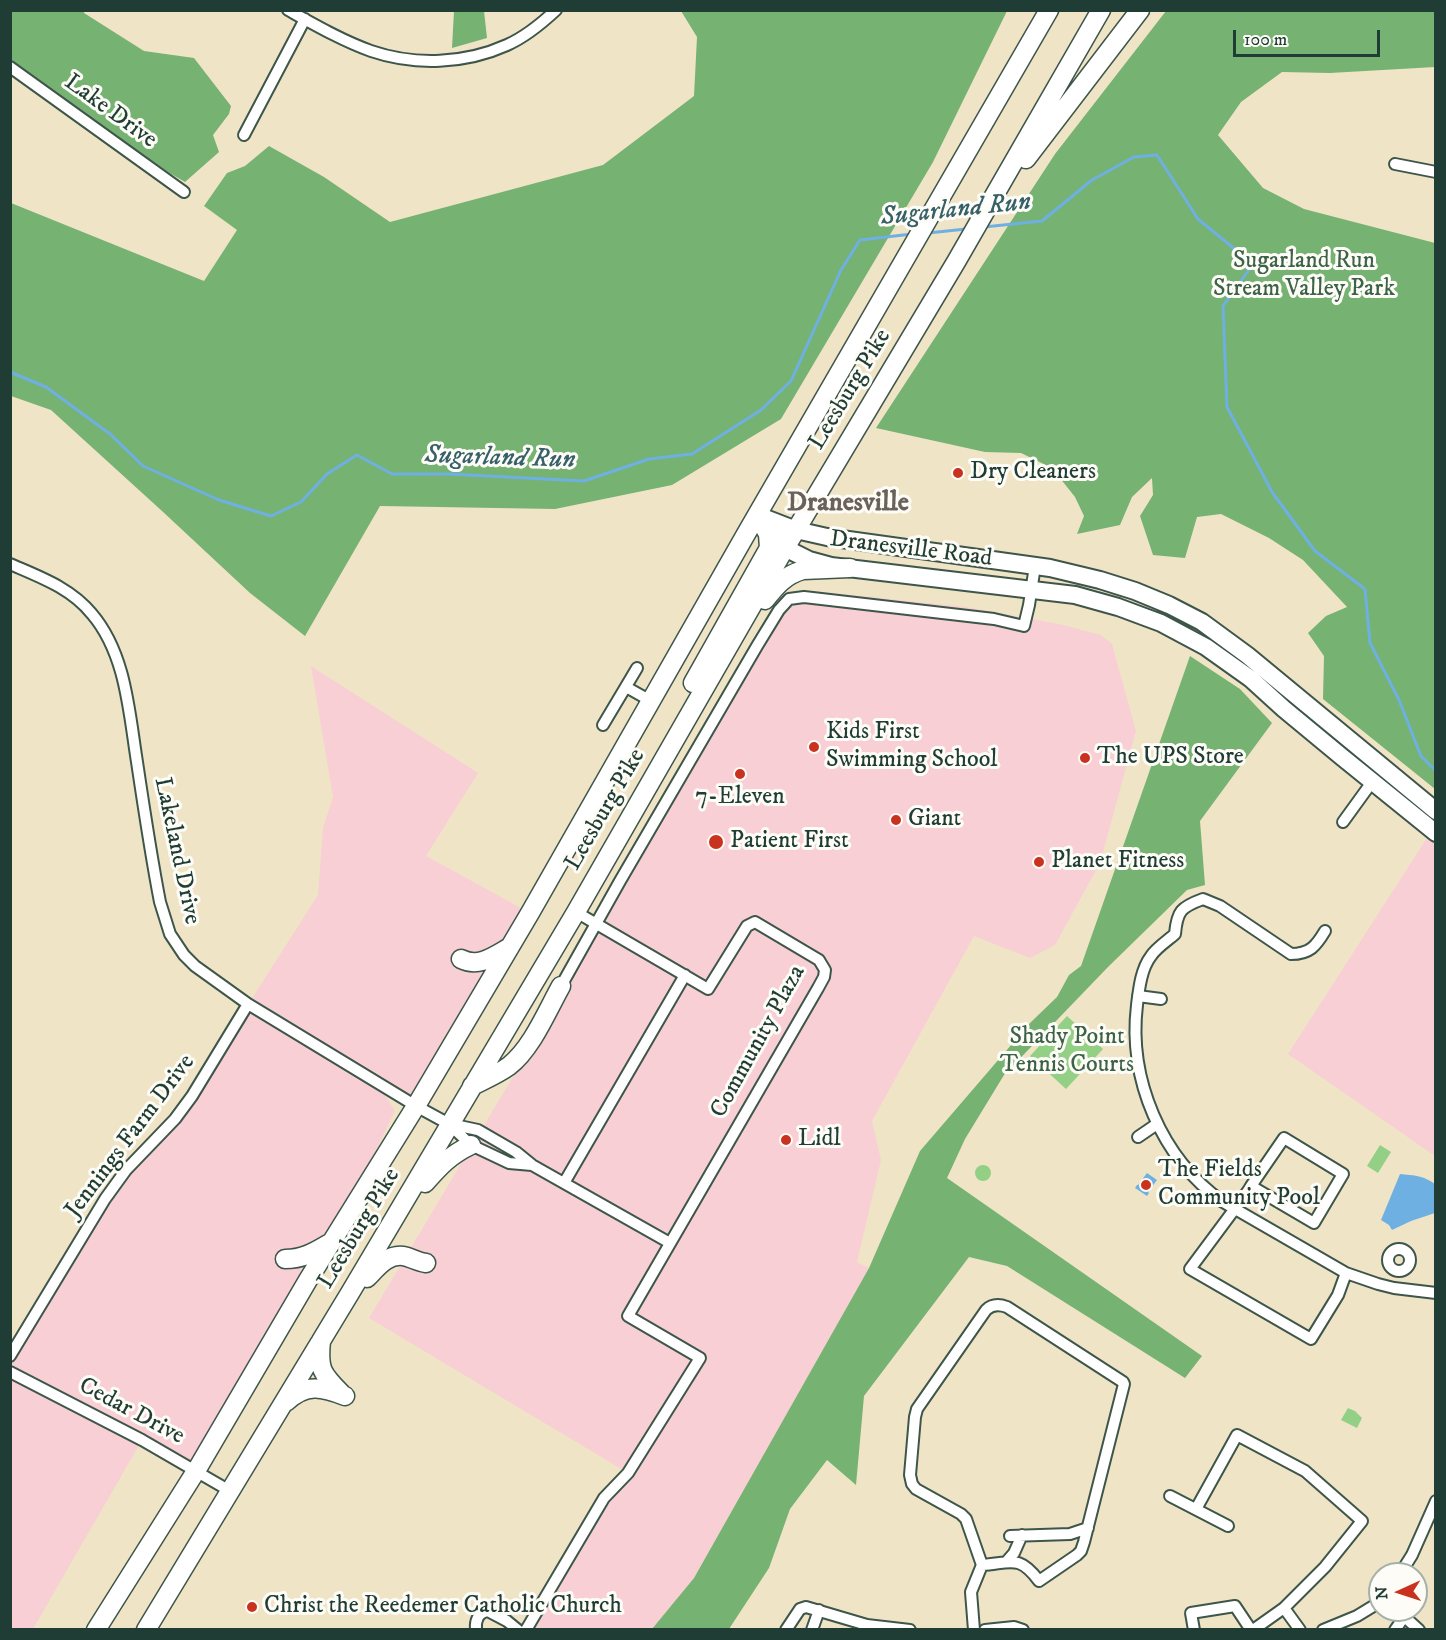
<!DOCTYPE html>
<html>
<head>
<meta charset="utf-8">
<style>
  body { margin:0 }
  #map { position:relative; width:1446px; height:1640px; overflow:hidden; background:#f0e4c7; font-family:"IM FELL DW Pica",serif }
  canvas { display:block }
  .frame { position:absolute; inset:0; border:12px solid #1f3d34; pointer-events:none }
  .north { position:absolute; left:1368px; top:1562px; width:60px; height:60px; box-sizing:border-box; background:#fdfcf7; border:2px solid #a4b0a9; border-radius:50%; rotate:267deg; font-size:16px; font-weight:700; line-height:24px; text-align:center; color:#1f3d34 }
  .north::after { content:''; display:block; margin:auto; width:21px; height:27px; background:#c8321e; clip-path:polygon(50% 0,100% 100%,50% 72%,0 100%) }
  .scale { position:absolute; left:1233px; top:30px; width:147px; height:27px; box-sizing:border-box; border:3px solid #1f3d34; border-top:0; padding-left:8px; font-size:18px; line-height:21px; white-space:nowrap; color:#1f3d34; -webkit-text-stroke:4px #fdfcf7; paint-order:stroke }
</style>
</head>
<body>
<div id="map">
<canvas width="1446" height="1640"></canvas>
<div class="frame"></div>
<div class="north">N</div>
<div class="scale">100 m</div>
</div>
<script>
const ctx = document.querySelector('canvas').getContext('2d');
ctx.lineJoin = 'round';
function fill(path, color) {
  ctx.fillStyle = color;
  ctx.fill(path, 'evenodd');
}
function strokePath(path, color, width, dash) {
  ctx.strokeStyle = color;
  ctx.lineWidth = width;
  ctx.lineCap = dash ? 'butt' : 'round';
  ctx.setLineDash(dash || []);
  ctx.stroke(path);
}
function write(font, color, halo, rows, align = 'center') {
  ctx.font = font + ' "IM FELL DW Pica",serif';
  ctx.lineWidth = 6;
  ctx.setLineDash([]);
  ctx.textBaseline = 'middle';
  ctx.strokeStyle = halo;
  ctx.fillStyle = color;
  for (const [text, x, y, turn = 0] of rows) {
    ctx.save();
    ctx.translate(x, y);
    ctx.rotate((+turn || 0) * Math.PI / 180);
    ctx.textAlign = isNaN(turn) ? turn : align;
    if (halo) ctx.strokeText(text, 0, 0);
    ctx.fillText(text, 0, 0);
    ctx.restore();
  }
}
const built = new Path2D(`
  M814,591L966,607L1059,624L1101,635L1112,644L1136,731L1100,863L1055,945L1030,958L974,936L872,1121L881,1160L857,1262L869,1268L694,1578L652,1629H526L604,1498L628,1473L369,1318L529,1050L693,770L782,612Z
  M311,666L478,773L426,856L530,913L416,1106L378,1084L395,1111L332,1241L196,1471L142,1440L33,1629H11L10,1356L105,1199L175,1119L318,895L323,828L333,797Z
  M1432,830L1436,833L1435,1156L1288,1054Z`);
const green = new Path2D(`
  M1067,1016L1103,1049L1066,1089L1030,1056Z
  M1380,1145L1391,1152L1378,1173L1367,1166Z
  M975 1173a8 8 0 1 1 16 0a8 8 0 1 1-16 0Z
  M1348,1408L1355,1411L1362,1418L1357,1428L1341,1420Z`);
const forest = new Path2D(`
  M11,11H84V13L144,51L194,58L231,106L229,114L213,135L219,152L185,182L168,172L11,62Z
  M454,11H484L487,38L452,48Z
  M681,11H1007L933,162L781,419L672,485L555,509L380,506L305,636L250,593L162,511L51,410L11,396V203L204,281L237,230L204,206L227,173L245,166L269,146L324,177L390,222L603,165L694,96L697,37Z
  M1166,11H1435V67L1330,73L1282,72L1241,102L1218,135L1263,188L1304,209L1435,243V789L1323,699L1324,656L1308,633L1326,616L1347,607L1303,560L1269,538L1221,514L1197,517L1185,558L1153,555L1140,516L1153,495L1152,478L1132,497L1120,525L1077,534L1084,516L1075,497L1052,468L1021,453L985,452L876,428L1055,154Z
  M1190,656L1240,689L1272,723L1200,821L1205,885L1187,890L1108,967L1004,1075L965,1139L947,1178L1202,1356L1185,1378L1007,1266L969,1257L864,1396L856,1485L827,1460L790,1509L769,1568L729,1629H652L694,1578L869,1268L920,1151L1030,1023L1057,997L1069,975L1081,966Z`);
const water = new Path2D(`
  M1147,1173L1157,1180L1148,1192L1149,1193L1147,1196L1135,1188L1137,1185H1138Z
  M1400,1174C1413,1175 1426,1176 1436,1185L1435,1213L1411,1221L1392,1230L1389,1225L1381,1220Z`);
const stream = new Path2D(`
  M984,227L1042,221L1092,180L1134,157L1157,155L1198,219L1253,264L1223,306L1227,407L1272,492L1315,551L1365,589L1370,643L1399,700L1421,756L1436,771
  M928,233L966,229
  M10,372L46,387L110,434L143,466L219,500L271,516L301,502L327,474L357,455L392,474H449L584,481L649,459L692,454L761,410L791,381L841,270L860,240L912,234`);
const minor = new Path2D(`
  M288,10C315,25 343,41 371,51C415,66 465,64 507,45C525,37 541,24 556,10
  M10,67L184,192
  M244,135L305,19
  M1395,164L1436,172
  M10,564C40,577 71,588 92,614C126,654 129,712 137,762C144,809 151,856 160,902L170,934L184,955L195,966L248,1004L416,1106L449,1124L471,1145L509,1163L532,1165
  M626,687L651,701
  M603,725L637,668
  M1343,822L1372,782
  M1325,931C1316,946 1310,954 1291,954L1220,906L1203,899C1181,907 1177,911 1175,934C1167,941 1156,948 1151,956C1141,969 1139,989 1137,1005C1128,1079 1161,1158 1223,1202L1346,1273L1378,1284L1394,1288L1436,1293
  M561,986L620,881L757,646L779,610L789,599L804,597L994,619L1024,626L1029,605L1035,566
  M1138,996L1161,999
  M450,1124L478,1130L516,1152L532,1165L670,1243
  M1138,1137L1157,1124
  M564,1183L685,975
  M1251,1186L1314,1223L1343,1174L1284,1138L1251,1186L1248,1191L1190,1269L1311,1339L1338,1295L1346,1273
  M1388 1260a11 11 0 1 1 22 0a11 11 0 1 1-22 0Z
  M10,1356L105,1199L126,1170L175,1119L192,1096L248,1004
  M10,1372L142,1440L230,1491
  M1170,1496L1228,1526
  M1196,1509L1237,1435L1305,1471L1362,1521L1325,1567L1284,1608L1253,1630
  M1010,1536L1070,1534L1088,1528
  M1007,1561L1014,1553L1022,1535
  M1400,1574L1412,1555L1436,1501
  M1284,1608L1300,1630
  M1397,1610L1419,1630
  M476,1630C475,1621 478,1612 488,1611L507,1621L518,1630
  M526,1630L604,1498L628,1473L700,1358L628,1316L818,988L824,977L825,970L819,960L755,922L747,926L708,989L576,912
  M786,1630L800,1609L806,1607L867,1625L910,1630
  M812,1630L819,1610
  M974,1630L971,1592L982,1565L966,1519L961,1514L916,1489L912,1484L910,1475L915,1417L917,1409L986,1310C992,1304 999,1304 1007,1307L1123,1382L1124,1384L1084,1542L1081,1551L1077,1555L1039,1581C1019,1554 1011,1563 982,1565
  M985,1630L1014,1627L1023,1630
  M1194,1630L1191,1613L1235,1606L1251,1630
  M1323,1630L1357,1616L1380,1602
  M1395,1630L1404,1617`);
const primary = new Path2D(`
  M760,516L796,530L827,537L1050,568L1100,580L1135,591L1169,605L1202,622L1247,655L1436,811
  M764,523L785,548L809,560L831,566L1075,595L1118,607L1161,623L1206,647L1251,679L1284,709L1342,757L1436,833`);
const trunk = new Path2D(`
  M1026,159L1140,10
  M765,600C776,586 785,575 803,570L850,568
  M693,683L769,548L768,534L757,515
  M461,959C479,968 494,956 510,947
  M472,1086C484,1080 498,1074 509,1066C532,1048 547,1011 561,986
  M425,1183C440,1166 450,1155 471,1145
  M285,1259C302,1259 313,1253 328,1244
  M367,1278C377,1268 387,1254 403,1256C410,1257 418,1262 426,1263
  M321,1341C318,1369 322,1374 341,1393
  M286,1402C306,1383 322,1387 345,1396
  M96,1630L196,1471L308,1280L416,1106L530,913L746,534L1049,10
  M146,1630L350,1293L576,912L781,555L956,262L1101,10`);
const markers = [
  [958,473,6,"#c8321e"],
  [814,747,6,"#c8321e"],
  [1085,758,6,"#c8321e"],
  [740,774,6,"#c8321e"],
  [896,820,6,"#c8321e"],
  [716,842,8,"#c8321e"],
  [1039,862,6,"#c8321e"],
  [786,1140,6,"#c8321e"],
  [1146,1185,6,"#c8321e"],
  [252,1607,6,"#c8321e"]
];
const streetNames = [
  ["Lake Drive",110,112,36],
  ["Leesburg Pike",851,390,-59],
  ["Dranesville Road",911,550,7],
  ["Leesburg Pike",606,810,-60],
  ["Lakeland Drive",176,851,78],
  ["Community Plaza",759,1042,-61],
  ["Jennings Farm Drive",131,1137,-53],
  ["Leesburg Pike",360,1229,-59],
  ["Cedar Drive",131,1412,28]
];
const parkNames = [
  ["Sugarland Run",1304,262],
  ["Stream Valley Park",1304,290],
  ["Shady Point",1067,1038],
  ["Tennis Courts",1067,1066]
];
const poiNames = [
  ["Dry Cleaners",970,473],
  ["Kids First",826,733],
  ["Swimming School",826,761],
  ["The UPS Store",1097,758],
  ["7-Eleven",740,798,"center"],
  ["Giant",908,820],
  ["Patient First",730,842],
  ["Planet Fitness",1051,862],
  ["Lidl",798,1140],
  ["The Fields",1158,1171],
  ["Community Pool",1158,1199],
  ["Christ the Reedemer Catholic Church",264,1607]
];
const waterNames = [
  ["Sugarland Run",956,211,-6],
  ["Sugarland Run",500,459,2]
];
const quarterNames = [
  ["Dranesville",848,504]
];
fill(built, '#f7cfd4');
fill(green, '#93d085');
fill(forest, '#76b272');
fill(water, '#6fb0e3');
strokePath(stream, '#6fb0e3', 3);
strokePath(minor, '#3e564a', 14);
strokePath(primary, '#3e564a', 20);
strokePath(trunk, '#3e564a', 21);
strokePath(minor, '#fff', 10);
strokePath(primary, '#fff', 16);
strokePath(trunk, '#fff', 18);
for (const [x, y, r, color] of markers) {
  const dot = new Path2D();
  dot.arc(x, y, r, 0, 2 * Math.PI);
  ctx.fillStyle = color;
  ctx.fill(dot);
  strokePath(dot, '#fdfcf7', 2);
}
write('24px', '#1f3d34', '#fdfcf7', streetNames);
write('24px', '#3c6248', '#fdfcf7', parkNames);
write('24px', '#1f3d34', '#fdfcf7', poiNames, 'left');
write('italic 26px', '#376069', '#fdfcf7', waterNames);
write('bold 27px', '#6a6258', '#fdfcf7', quarterNames);
</script>
</body>
</html>
